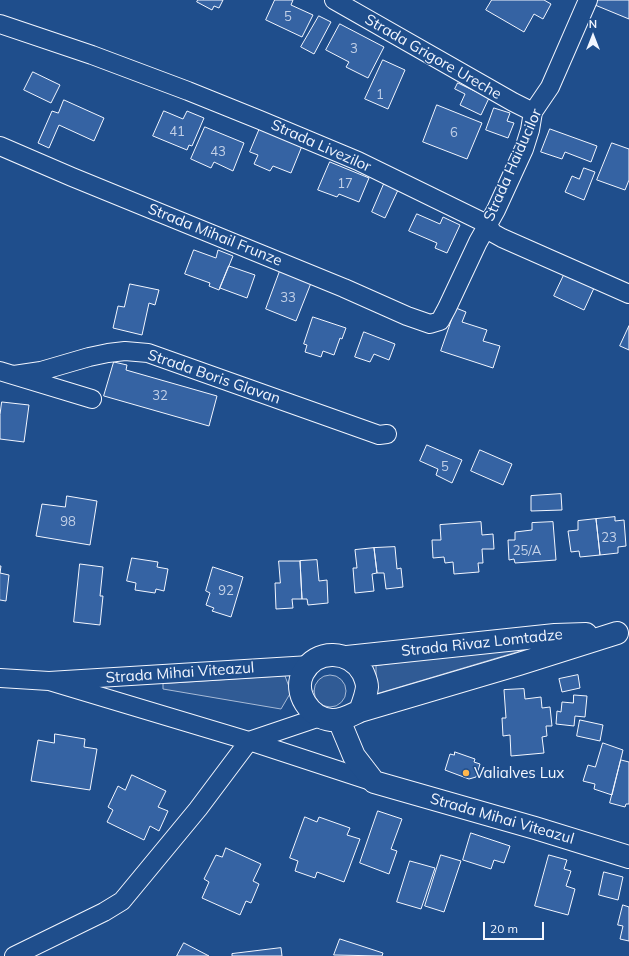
<!DOCTYPE html>
<html>
<head>
<meta charset="utf-8">
<style>
  body { margin:0 }
  #map { position:relative; width:629px; height:956px; overflow:hidden; background:#1f4e8c; font-family:Mulish,sans-serif }
  canvas { display:block }
  .north { position:absolute; left:573px; top:16px; width:40px; height:40px; -webkit-text-stroke:3px #1f4e8c; paint-order:stroke; rotate:0deg; font-size:11px; font-weight:700; line-height:16px; text-align:center; color:#f2f6ff }
  .north::after { content:''; display:block; margin:auto; width:14px; height:18px; background:#f2f6ff; clip-path:polygon(50% 0,100% 100%,50% 72%,0 100%) }
  .scale { position:absolute; left:483px; top:922px; width:61px; height:18px; box-sizing:border-box; border:2px solid #f2f6ff; border-top:0; padding-left:5px; font-size:12px; line-height:14px; white-space:nowrap; color:#f2f6ff; -webkit-text-stroke:3px #1f4e8c; paint-order:stroke }
</style>
</head>
<body>
<div id="map">
<canvas width="629" height="956"></canvas>
<div class="north">N</div>
<div class="scale">20 m</div>
</div>
<script>
const ctx = document.querySelector('canvas').getContext('2d');
ctx.lineJoin = 'round';
function fill(path, color) {
  ctx.fillStyle = color;
  ctx.fill(path, 'evenodd');
}
function strokePath(path, color, width, dash) {
  ctx.strokeStyle = color;
  ctx.lineWidth = width;
  ctx.lineCap = dash ? 'butt' : 'round';
  ctx.setLineDash(dash || []);
  ctx.stroke(path);
}
function write(font, color, halo, rows, align = 'center') {
  ctx.font = font + ' Mulish,sans-serif';
  ctx.lineWidth = 3;
  ctx.setLineDash([]);
  ctx.textBaseline = 'middle';
  ctx.strokeStyle = halo;
  ctx.fillStyle = color;
  for (const [text, x, y, turn = 0] of rows) {
    ctx.save();
    ctx.translate(x, y);
    ctx.rotate((+turn || 0) * Math.PI / 180);
    ctx.textAlign = isNaN(turn) ? turn : align;
    if (halo) ctx.strokeText(text, 0, 0);
    ctx.fillText(text, 0, 0);
    ctx.restore();
  }
}
const green = new Path2D(`
  M525,644L527,649L376,694V666Z
  M314 691a16 16 0 1 1 32 0a16 16 0 1 1-32 0Z
  M285,676L291,692L281,709L163,689V684Z`);
const building = new Path2D(`
  M198,0H223L219,8L214,6L212,10L197,2Z
  M275,0H293L291,5L313,15L302,37L266,20Z
  M492,0H544L551,4L543,19L534,14L524,32L486,10Z
  M597,0H629V19L595,5Z
  M319,16L331,22L314,54L301,47Z
  M340,24L384,47L368,78L346,67L349,62L326,50Z
  M383,60L405,70L388,109L365,99Z
  M33,72L60,85L51,103L24,90Z
  M458,83L489,98L481,115L460,105L465,94L455,89Z
  M64,100L104,118L94,141L59,125L49,148L38,143L52,111L58,113Z
  M437,105L482,123L467,159L423,142Z
  M494,108L510,113L507,121L514,123L508,138L486,130Z
  M164,111L183,119L187,111L204,118L192,146L189,145L187,150L153,136Z
  M205,127L244,143L233,171L214,162L211,168L191,159Z
  M260,128L302,146L291,173L273,166L270,171L254,164L258,155L250,152Z
  M550,129L597,146L591,162L565,152L562,159L541,152Z
  M612,143L629,149V180L625,190L597,180Z
  M330,162L369,178L359,202L339,194L337,197L318,190Z
  M584,168L595,172L584,200L565,192L572,176L579,179Z
  M384,184L398,190L385,218L372,212Z
  M417,214L440,224L443,217L460,225L447,253L435,248L437,243L409,231Z
  M194,250L216,258L218,250L233,256L219,290L209,286L210,283L185,274Z
  M229,266L255,275L247,298L220,288Z
  M280,271L311,283L296,321L266,309Z
  M564,275L594,288L584,310L554,296Z
  M130,284L159,290L155,305L149,303L142,335L113,328L118,306L124,307Z
  M456,308L466,312L462,322L487,330L483,341L500,346L493,368L441,351Z
  M313,317L346,328L342,339L340,338L334,355L323,351L321,357L305,352L307,345L304,344Z
  M629,326V350L620,346Z
  M364,332L395,344L389,360L374,354L370,362L355,357Z
  M114,362L127,365L126,370L217,396L209,426L104,396Z
  M2,402L29,405L24,442L0,439V415Z
  M427,445L462,460L452,483L436,475L438,469L420,461Z
  M480,450L512,464L503,485L471,471Z
  M561,494L562,510L531,511V496Z
  M67,496L97,501L90,545L36,536L42,504L65,507Z
  M615,517V521L624,520L626,546L618,547V553L600,555L596,519Z
  M596,519L600,555L580,557L579,551L571,552L568,531L578,530V521Z
  M481,522L482,535L493,534L494,549H482L483,563H478L479,572L454,574L453,562L445,563L444,557L433,558L432,540H441L440,525Z
  M553,522L556,560L515,563L514,559L509,560L508,540H515V532L532,530V523Z
  M395,547L397,569L401,568L403,587L386,589L384,573H377L374,548Z
  M374,548L377,573L372,574L374,591L355,593L353,568H357L355,550Z
  M132,558L158,562L157,567L168,569L164,591L156,589L155,593L135,590L136,583L127,581Z
  M317,560L319,581L327,580L328,603L308,605L307,599H302L300,561Z
  M279,561H300L302,599H292L293,608L276,609L275,583H280Z
  M80,564L103,567L100,596H103L100,625L74,622Z
  M0,566H1L0,573L9,575L6,601L0,600Z
  M213,567L243,577L231,617L212,611L214,608L206,605L210,593L206,591Z
  M578,675L580,688L562,692L559,679Z
  M524,689L525,699L541,697L542,708L550,707L552,726H546L547,736L542,737L544,753L511,756L510,735L503,736L502,718H506L504,690Z
  M574,695L587,696L585,717L575,716L574,726L556,724L557,711L561,712L562,702L573,703Z
  M580,720L603,725L600,741L577,736Z
  M55,734L85,739L84,747L97,749L90,790L31,781L38,740L54,743Z
  M603,743L623,750L612,795L594,789L595,784L583,781L588,765L595,767Z
  M455,752L475,759L474,762L480,764L476,777L469,779L445,770L450,754L454,755Z
  M621,760L629,762V804H626L625,807L610,803Z
  M132,775L166,791L158,807L168,811L159,831L150,826L144,840L107,822L113,810L108,807L118,786L125,790Z
  M378,811L402,819L391,849L397,851L389,874L360,863Z
  M305,817L317,822L319,817L350,828L347,835L360,839L344,882L317,872L315,878L295,871L298,861L290,858Z
  M471,833L510,846L504,863L494,860L491,869L463,860Z
  M226,848L261,864L253,881L259,884L251,903L246,901L240,915L202,898L209,882L204,879L216,855L222,857Z
  M441,855L461,861L444,912L425,906Z
  M549,855L567,860L564,869L571,871L566,886L575,889L568,915L535,906Z
  M410,861L435,868L421,909L397,902Z
  M604,872L623,877L618,900L599,895Z
  M623,905L629,907V941L620,939L623,926L618,925Z
  M340,939L383,953L382,956L334,955Z
  M184,943L209,956H177Z
  M281,948L282,956H232V954Z`);
const minor = new Path2D(`
  M334,0L513,102L533,112
  M0,24L92,55L188,91L260,120L358,161L487,224L493,233L502,238L629,294
  M0,146L72,177L344,288L407,316L430,324L440,321L447,308L478,242L496,210L524,149L530,130L533,112L550,87L588,0
  M0,371L92,399
  M14,375L41,371L89,357L108,353L125,351L148,353L379,435L387,434
  M0,678L49,681L310,665
  M49,681L249,741L374,782
  M14,956L104,912L122,901L198,809L249,741L320,717`);
const tertiary = new Path2D(`
  M347,657L555,635L586,634
  M360,711C363,703 366,696 367,687C367,682 365,678 363,673C350,650 316,648 303,673C293,693 310,718 331,720C342,721 351,715 360,711L519,664L617,633
  M339,720L354,756L374,782L535,828L629,857`);
const markers = [
  [466,773,4,"#ffb74d"]
];
const numberNames = [
  ["5",288,17],
  ["3",354,49],
  ["1",380,95],
  ["41",177,132],
  ["6",454,133],
  ["43",218,152],
  ["17",345,184],
  ["33",288,298],
  ["32",160,396],
  ["5",445,467],
  ["98",68,522],
  ["23",609,538],
  ["25/A",527,551],
  ["92",226,591]
];
const streetNames = [
  ["Strada Grigore Ureche",433,57,30],
  ["Strada Livezilor",321,146,24],
  ["Strada Haiducilor",513,165,-66],
  ["Strada Mihail Frunze",215,235,22],
  ["Strada Boris Glavan",214,377,19],
  ["Strada Rivaz Lomtadze",482,643,-6],
  ["Strada Mihai Viteazul",180,673,-4],
  ["Strada Mihai Viteazul",502,819,16]
];
const poiNames = [
  ["Valialves Lux",474,773]
];
fill(green, '#305b95');
strokePath(green, '#a8bbd7', 1);
fill(building, '#3563a3');
strokePath(building, '#f2f6ff', 1);
strokePath(minor, '#f2f6ff', 20);
strokePath(tertiary, '#f2f6ff', 24);
strokePath(minor, '#1f4e8c', 18);
strokePath(tertiary, '#1f4e8c', 22);
for (const [x, y, r, color] of markers) {
  const dot = new Path2D();
  dot.arc(x, y, r, 0, 2 * Math.PI);
  ctx.fillStyle = color;
  ctx.fill(dot);
  strokePath(dot, '#1f4e8c', 1.5);
}
write('13px', '#c3d1e8', null, numberNames);
write('15px', '#f2f6ff', '#1f4e8c', streetNames);
write('15px', '#f2f6ff', '#1f4e8c', poiNames, 'left');
</script>
</body>
</html>
